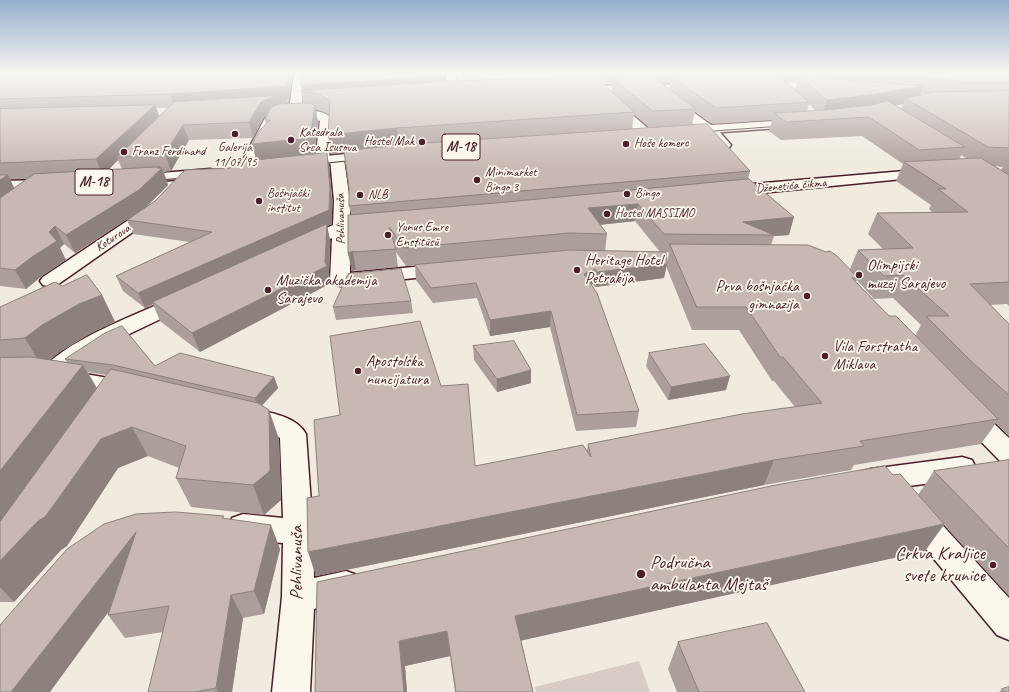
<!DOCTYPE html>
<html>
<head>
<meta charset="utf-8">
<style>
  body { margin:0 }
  canvas { display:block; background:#f0eae0 }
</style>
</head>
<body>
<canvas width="1009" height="692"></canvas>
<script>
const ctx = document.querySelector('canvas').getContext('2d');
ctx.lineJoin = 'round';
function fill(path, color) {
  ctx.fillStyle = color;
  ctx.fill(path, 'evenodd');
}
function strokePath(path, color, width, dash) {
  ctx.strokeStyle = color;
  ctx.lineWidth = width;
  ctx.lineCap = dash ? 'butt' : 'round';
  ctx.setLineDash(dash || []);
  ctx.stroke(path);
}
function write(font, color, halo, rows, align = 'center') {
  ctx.font = font + ' Caveat,sans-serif';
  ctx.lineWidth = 3.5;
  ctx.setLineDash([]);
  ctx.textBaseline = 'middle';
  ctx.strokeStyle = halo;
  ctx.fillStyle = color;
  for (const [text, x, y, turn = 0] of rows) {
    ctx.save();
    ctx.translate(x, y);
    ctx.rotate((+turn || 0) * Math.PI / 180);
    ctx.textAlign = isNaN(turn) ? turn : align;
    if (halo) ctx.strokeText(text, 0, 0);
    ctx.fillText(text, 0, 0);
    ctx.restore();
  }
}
const green = new Path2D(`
  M456,73H583L593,84L458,89Z
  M639,661L650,692H536L535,687Z`);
const minor = new Path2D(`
  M294,73H304L302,102L303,111C313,111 325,110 332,119L329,160L327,163L322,164L317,163L315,160L320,121C308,115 286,118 274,123L250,172L245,173L240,172L238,169L265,118L276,113L291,112L290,102Z
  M446,73H456L458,93L456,95L452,96L446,93Z
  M700,84L705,87L704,89L578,92L573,89L578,86Z
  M671,98L675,99L718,130L731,145L729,148H719L708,136L667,103L665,101L667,99Z
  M611,99L615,100L651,131L652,134L651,137H641L607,104L605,102L607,100Z
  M337,155L342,156L344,159L350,201V221L379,219L385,220L387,224L385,228L350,231V273L445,264L452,266L454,270L452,274L340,286L333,284L330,280L332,238C321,243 308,253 295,250L292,246L295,242L333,225L334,201L330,159L332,156Z
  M928,169L933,170L935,173L933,176L729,196L724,194L721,191L724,188L729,186Z
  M154,205L160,207L162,210L160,213L57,285L50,287L43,285L40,281L43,277L148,207Z
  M185,294L192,296L195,300L192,304L102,347L68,371L137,383L141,389L137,395L129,397L64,386L55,382L49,384L41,381L37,376C56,347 113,324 145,310C158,305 171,297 185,294Z
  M967,403L976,406L1009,438V464L1000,461L958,418L955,412L958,406Z
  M244,407C264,412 295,414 306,434L313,532L314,578L346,571L357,575L362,586L357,597L314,609L310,692H272L282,597L283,543L243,540L232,536L228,527L232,518L243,514L283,518L280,438L269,431L235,422L231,416L235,410Z
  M962,457L972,460L976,468L972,476L962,479L871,491L861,488L857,480L861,472L871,469Z
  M915,503L925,506L1009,598V640L997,635L905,524L900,515L905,506Z`);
const major = new Path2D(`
  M802,119L806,120L808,123L806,126L682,135L678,134L676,131L678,128L682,127Z
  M375,151L380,152L382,155L380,158L298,167L293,166L291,163L293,160L298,159Z
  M210,169L215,170L217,173L215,176L136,183L131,182L129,179L131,176L136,175Z
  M48,180L53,181L55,184L53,187L0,191V181Z`);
const tram = new Path2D(`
  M702,132L781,126
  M317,164L357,160
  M156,180L188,178`);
const wall = new Path2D(`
  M0,73H292L289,100H287L288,103H303L301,91L445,76V81L611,91L612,83H605L596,74V73H1009V306L1007,304L990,305L1009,324V436L996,423L981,444L854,465L851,470L764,485L316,576L319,496L340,415L441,386L475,466L587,451L588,444L795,407L774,381H772L739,330H692L666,266L664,278L595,287L593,284L591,285L639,411L636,427L576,431L550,327L490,336L477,298L433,303L416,280L415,266H406L396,252L398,267L356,271V270L352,271L348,253L351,214L349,206V188L344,152L331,154L328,135L329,115L323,111L316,110L318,122L314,154L329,165L332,201V224L327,226L330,240L329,274L331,283L200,352L160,321L153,304L145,308L123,291L116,276L190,242L133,234L127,220L230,168L256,160L252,144L266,124L265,120L267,115L264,117L253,138L189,140L171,171L164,172L168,185L146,207L75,253L64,244L60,248L66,260L42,276L26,289L0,286ZM786,82L797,83L795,90ZM661,83H670L669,89ZM921,93L927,94L920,95ZM809,104L815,110L807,111ZM903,104L901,109L895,106ZM157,108H168L159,116ZM695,111L713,124L772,120L769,131L781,140L862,136L903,164L896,181L931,205L929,209L932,212L877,213L868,234L883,249L858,250L850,269L771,245L774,236L789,235L748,179L750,171L692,125ZM634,114L650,128L632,129ZM961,155L968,159L959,160ZM118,160L122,169H109ZM994,166L1003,167L1001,170ZM10,179H27L14,188ZM635,221L660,252L605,251L607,234L600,225ZM666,252H669L667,263ZM857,280L874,299L893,298L921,325L915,336L889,316L856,282Z
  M62,286L102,295L115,322L93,332L58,353L50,360L67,362L65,359L274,377L278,388L262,406L279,439L281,500L264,515L191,507L176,478L179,468L148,456L118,468L67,546L61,550L14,602H0V307ZM88,372L93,373L107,375L97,388Z
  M411,301L413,313L336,320L333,307Z
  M473,346L531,383L497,392L474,360Z
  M649,353L726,390L668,400L646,366Z
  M1009,460V596L944,525L925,551L521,640L533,692H455L450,656L405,666L407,692H315L893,475L918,495L934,471Z
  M225,518L280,549L264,614L243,618L232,692H148L163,632L125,638L108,615V612L0,692Z
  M678,642L805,692H677L668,669Z
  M1002,689L1009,692H999Z`);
const shadedWall = new Path2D(`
  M288,73H292L289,100H287L290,110L275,112L264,117L253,138L249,122L175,108L170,94Z
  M772,73H777L776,79L770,82Z
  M445,76L446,89L320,94L302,92L301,85Z
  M924,86L918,101L905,98L903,104L864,112L822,116L827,100Z
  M155,105L160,119L117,157L118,160L103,175L96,159Z
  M315,105L318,122L314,156L257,162L252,144Z
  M183,125L189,140L171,171L165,154Z
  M397,128L399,146L331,154L328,135Z
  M327,153L329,165L332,201V224L327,226L330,240L329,274L331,283L200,352L192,333L153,302V304L145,308L138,293Z
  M159,167L160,170L162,168L168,185L146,207L75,253L66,235L157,168Z
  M8,175L16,192L0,203V180Z
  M638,204L635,221L587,226L588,208Z
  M794,217L789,235L774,236V235L743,222Z
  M55,226L64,244L60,248L66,260L42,276L26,289L15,270L49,232Z
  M354,251L353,252L356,270L352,271L348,253Z
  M667,264L664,278L595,287L597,272Z
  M595,269L593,284L583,288L584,274Z
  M102,295L115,322L93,332L58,353L42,367L25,338L42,325L79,304Z
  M551,311L550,327L490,336V320Z
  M83,365L99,393L0,531V471Z
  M531,370V383L497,392V379Z
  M730,376L726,390L668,400L671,387Z
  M274,377L278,388L258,409L255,398Z
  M269,410L279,439L281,500L264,515L253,485Z
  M132,427L148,456L118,468L67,546L61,550L14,602L0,587V561L101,439Z
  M774,460L764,485L316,576L308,552Z
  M944,524L925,551L515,642V616Z
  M271,525L280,549L264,614L254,591Z
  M136,532L150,555L50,692H11Z
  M231,595L243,618L232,692H218L216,688Z
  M447,631L450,656L405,666L407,692H404L399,641Z`);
const building = new Path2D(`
  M0,73H288L286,86L170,94L0,99Z
  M302,73H444L445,76L301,85Z
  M878,73H1009V83H972L916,76Z
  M652,76L696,109L653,111L612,78Z
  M779,76L809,102L716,108L671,77Z
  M799,76L924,86L870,95L827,100Z
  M596,77L634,112L397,128L328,135L330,101L320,94L301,91L451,81Z
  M1009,91V148L988,147L905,98L935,92Z
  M286,95L272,97L261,102L249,122L183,125L165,154L117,157L174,102Z
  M888,101L965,147L919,150L869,117L786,122L774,113L825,110L871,105Z
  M310,103L315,105L310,138L252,144L259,131L270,120H265L271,107L279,104Z
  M155,105L96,159L0,163V109Z
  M707,124L750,171L349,206V188L344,151L398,145Z
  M327,153L330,188L329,210L138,293L116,276L212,232L127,220L155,201L185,170L230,168L236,162Z
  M981,158L1009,175V282L970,284L1009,324V395L972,362L926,316H949L903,275L884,276L858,250L913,248L877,213L968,212L938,189H946L904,162Z
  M159,167L157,168H162L139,190L66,235L55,226L49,232L57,241L32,257L15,270L0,268V198L34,174Z
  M0,175H8L0,180Z
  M749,179L794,217L743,222L774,235L664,234L638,204L588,208L607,234L570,233L404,248L389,227L396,249L353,252L354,251L348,253V215L507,202Z
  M327,224L325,262L327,266L192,333L153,302Z
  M670,244L808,245L826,252L830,251L837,256L858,278H852L889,316H896L998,419L860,441L864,446L774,460L308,552L307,498L319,496L314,420L340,415L330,336L420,321L441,386L468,384L475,466L583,445L591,457L588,444L742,414L822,403L783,357H780L746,307H697Z
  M570,250L666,252L667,264L597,272L595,269L584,274L597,293L639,411L577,415L551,311L490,320L476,283L431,288L415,265Z
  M401,269L411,301L333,307L348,274Z
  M87,275L102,295L79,304L42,325L25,338L0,340V307L55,282L62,286Z
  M122,326L155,366L180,353L274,377L255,398L113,365L65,359L105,333Z
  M514,341L531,370L497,379L473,346Z
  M705,344L730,376L671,387L649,353Z
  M31,357L83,365L0,471V358Z
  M111,369L258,403L269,410L270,471L253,485L176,478L186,446L132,427L101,439L45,517L38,521L0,561V522Z
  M1009,460V548L934,471Z
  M885,466L893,475L900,474L944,524L515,616L533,692H456L447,631L399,641L404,692H315L317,582L776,485Z
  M176,512L224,516L222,518L271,525L254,591L231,595L216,688L195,692H148L169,606L108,615L136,532L11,692H0V625L67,549L104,524L136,514Z
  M767,623L805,692H699L678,642Z
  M1009,687V692H1005L1002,689Z`);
const markers = [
  [235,134,4,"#4a1f2b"],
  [291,140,4,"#4a1f2b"],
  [422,142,4,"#4a1f2b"],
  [626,144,4,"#4a1f2b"],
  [124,152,4,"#4a1f2b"],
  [477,180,4,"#4a1f2b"],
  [627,194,4,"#4a1f2b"],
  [360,195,4,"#4a1f2b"],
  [259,201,4,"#4a1f2b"],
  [607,214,4,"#4a1f2b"],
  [388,235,4,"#4a1f2b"],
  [577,270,4,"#4a1f2b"],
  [859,275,4,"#4a1f2b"],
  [268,290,4,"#4a1f2b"],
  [807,296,4,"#4a1f2b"],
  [825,356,4,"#4a1f2b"],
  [358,371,4,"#4a1f2b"],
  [993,565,4,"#4a1f2b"],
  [641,574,5,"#4a1f2b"]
];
const farPoinames = [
  ["Katedrala",299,133],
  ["Srca Isusova",299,148],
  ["Hostel Mak",414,142,"right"],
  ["Hoše komerc",634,144],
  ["Galerija",235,148,"center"],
  ["11/07/95",235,163,"center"],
  ["Franz Ferdinand",132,152],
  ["Minimarket",485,173],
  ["Bingo 3",485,188],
  ["Bošnjački",267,194],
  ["institut",267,209],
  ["Bingo",635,194],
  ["NLB",368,195],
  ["Hostel MASSIMO",615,214],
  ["Yunus Emre",396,228],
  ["Enstitüsü",396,243]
];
const farStreetnames = [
  ["Dženetića čikma",791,186,-5],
  ["Pehlivanuša",341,219,-91],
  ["Koturova",113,238,-34]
];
const shields = [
  [461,147,38],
  [94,182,38]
];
const shieldNames = [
  ["M-18",461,147],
  ["M-18",94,182]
];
const poiNames = [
  ["Heritage Hotel",585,261],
  ["Petrakija",585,279],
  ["Olimpijski",867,266],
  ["muzej Sarajevo",867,284],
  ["Muzička akademija",276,281],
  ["Sarajevo",276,299],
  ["Prva bošnjačka",799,287,"right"],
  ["gimnazija",799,305,"right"],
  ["Vila Forstratha",833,347],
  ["Miklaua",833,365],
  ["Apostolska",366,362],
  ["nuncijatura",366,380]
];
const nearPoinames = [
  ["Crkva Kraljice",985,554],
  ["svete krunice",985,576],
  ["Područna",650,563,"left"],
  ["ambulanta Mejtaš",650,585,"left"]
];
const nearStreetnames = [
  ["Pehlivanuša",297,563,-90]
];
fill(green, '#d8ccc6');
strokePath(minor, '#4a1f2b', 3);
strokePath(major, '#4a1f2b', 3);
fill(minor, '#fbf7ec');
fill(major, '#fbf7ec');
strokePath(tram, '#4a1f2b', 1);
fill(wall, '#ac9e9a');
fill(shadedWall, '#8c817d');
fill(building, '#c8b8b3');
strokePath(building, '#8c817d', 1);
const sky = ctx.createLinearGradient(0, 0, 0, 170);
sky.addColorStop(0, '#95aecc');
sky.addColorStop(0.43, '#f8f6f1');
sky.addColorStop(1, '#f8f6f100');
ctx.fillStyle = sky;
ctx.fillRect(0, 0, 1009, 170);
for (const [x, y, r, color] of markers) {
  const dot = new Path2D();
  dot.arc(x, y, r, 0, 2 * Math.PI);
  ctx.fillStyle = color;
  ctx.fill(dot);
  strokePath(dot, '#fbf7ec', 1.5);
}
write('13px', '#4a1f2b', '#fbf7ec', farPoinames, 'left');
write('13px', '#4a1f2b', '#fbf7ec', farStreetnames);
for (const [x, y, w] of shields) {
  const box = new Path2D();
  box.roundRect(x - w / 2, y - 13, w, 26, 3);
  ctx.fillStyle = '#fbf7ec';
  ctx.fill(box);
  strokePath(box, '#4a1f2b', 1);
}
write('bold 15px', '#4a1f2b', null, shieldNames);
write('16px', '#4a1f2b', '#fbf7ec', poiNames, 'left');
write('19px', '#4a1f2b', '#fbf7ec', nearPoinames, 'right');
write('19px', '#4a1f2b', '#fbf7ec', nearStreetnames);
</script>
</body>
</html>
